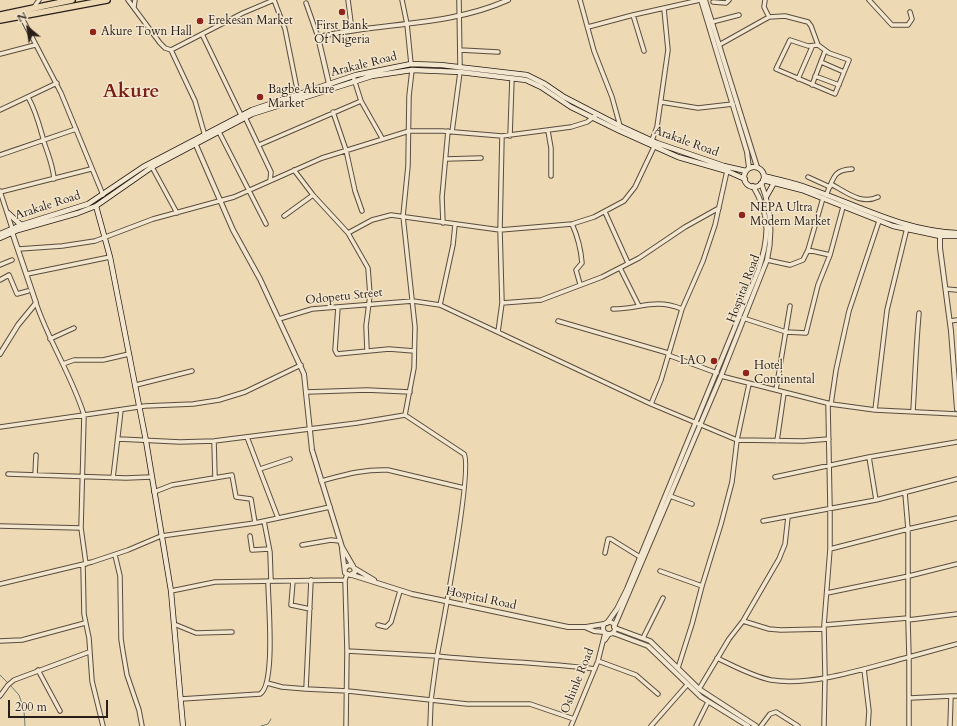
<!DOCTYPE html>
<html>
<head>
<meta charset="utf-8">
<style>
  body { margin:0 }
  #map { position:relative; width:957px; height:726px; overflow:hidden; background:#edd9b3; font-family:Cardo,serif }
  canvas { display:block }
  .north { position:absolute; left:8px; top:8px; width:40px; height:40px; -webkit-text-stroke:3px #f3e6ce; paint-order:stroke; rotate:331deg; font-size:11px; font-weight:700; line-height:16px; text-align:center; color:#291e18 }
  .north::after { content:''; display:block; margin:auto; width:14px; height:18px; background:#291e18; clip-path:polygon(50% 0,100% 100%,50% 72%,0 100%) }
  .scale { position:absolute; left:8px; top:700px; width:100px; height:18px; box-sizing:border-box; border:2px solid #291e18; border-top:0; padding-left:5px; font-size:12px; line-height:14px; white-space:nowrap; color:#291e18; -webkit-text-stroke:3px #f3e6ce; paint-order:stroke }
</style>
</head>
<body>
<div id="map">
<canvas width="957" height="726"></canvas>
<div class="north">N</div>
<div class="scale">200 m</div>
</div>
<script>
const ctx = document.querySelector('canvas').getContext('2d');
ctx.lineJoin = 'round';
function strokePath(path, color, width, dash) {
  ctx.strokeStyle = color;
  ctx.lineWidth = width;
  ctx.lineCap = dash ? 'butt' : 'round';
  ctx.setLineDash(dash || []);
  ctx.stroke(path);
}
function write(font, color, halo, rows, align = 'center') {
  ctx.font = font + ' Cardo,serif';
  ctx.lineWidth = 3;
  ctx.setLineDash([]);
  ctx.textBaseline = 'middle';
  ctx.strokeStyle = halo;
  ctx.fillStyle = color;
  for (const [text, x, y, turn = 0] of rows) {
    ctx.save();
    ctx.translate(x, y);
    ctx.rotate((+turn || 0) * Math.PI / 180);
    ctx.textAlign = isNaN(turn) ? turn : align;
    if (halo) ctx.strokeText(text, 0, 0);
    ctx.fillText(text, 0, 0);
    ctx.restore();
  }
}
const stream = new Path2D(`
  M0,675L8,683
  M10,685L19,695L24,710L25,726
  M261,726L268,724L271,719`);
const minor = new Path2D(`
  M128,0L160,43L165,48L171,50L195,101L205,136
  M274,0L285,29L298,94
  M348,0L352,30
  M402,0L407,24L411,64
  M459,0L460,67
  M580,0L594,51L612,97L620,126
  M765,0L764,7L769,17
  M869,0L892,25H908L912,19L910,12
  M713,2L726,3L729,0
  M306,3L318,37
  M34,7L39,0
  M134,7L135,0
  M633,15L644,51
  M21,16L61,93L103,195
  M712,22L739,15
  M588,27L633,15L700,0
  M202,34L241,115
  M719,45L769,17L785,16L808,22L811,26L818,45L829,53L849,60L835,94L776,69L790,40L808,46L818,45
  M171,50L243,13L274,0
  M460,50L498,52
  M0,54L35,45
  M821,62L844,72
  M353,76L361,101L382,138
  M815,76L839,85
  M798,79L812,47
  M812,85L825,51
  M28,97C37,113 40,128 45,145C49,157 53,166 54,179
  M661,102L698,108L733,104
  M0,110L57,83
  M333,112L346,150L355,191L362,211
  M245,117L271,172L270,181
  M548,131L551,148V176
  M219,132L266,224
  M452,132L460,72
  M510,136L512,78
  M652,140L657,127L668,50L664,9
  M259,145L361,101
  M0,155L76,129
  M446,159L481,158
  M152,167L177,213
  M294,170L313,195L348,233L368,268L370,295L366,326L367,350
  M808,177L830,187
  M831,184C846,192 861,205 878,197
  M0,191L12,228
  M0,192L91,169
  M826,195C834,179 832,170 852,169
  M605,212L628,263
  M284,216L313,195
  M443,223L442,197L448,131
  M572,224C577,235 581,250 582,263L576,270L580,284
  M348,233L372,220L391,215L500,230L572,224L594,217L624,201L635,187L654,147
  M19,249L62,246L95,241L153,219L234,197L322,158L409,131H442L502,136L571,127L587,122L595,116
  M808,250L830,255
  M767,260L790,265L803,260L808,250L823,198
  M0,265L12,260
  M620,268L639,306
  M27,274L110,257
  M0,280L9,275L17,294L28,291
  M946,289L957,290
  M502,303L541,300L602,277L639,258L685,227L719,208
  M440,305L453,245L455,225
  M338,307L335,350L337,354L389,349L414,351
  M613,309C640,309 654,298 682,309
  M743,318L786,332L806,333L818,285L830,255L843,207
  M279,319L312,309L413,301L440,305L651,404L737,440L749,384
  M558,321L668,353
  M950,321L957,320
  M498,332L502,303L500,230L502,136
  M50,339L74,328
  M668,355L717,373
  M63,364L74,360H103L129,354
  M721,376L831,404L875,410L957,414
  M136,385L192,371
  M776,390L790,306
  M307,392L367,390L410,392
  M651,404L661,380L682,309L703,261L715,225L727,171
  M831,404L836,370L849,311L879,221
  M875,410L887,310L907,228
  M913,411C915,378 916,346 919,313
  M405,415L414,368L415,327L403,216L408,166L409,96L412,70
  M0,427L84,415C72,376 49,342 36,303
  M247,437L278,518
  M119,439L180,442L214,441L357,423L405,415L464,454C473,468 442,629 437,656L347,651
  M214,441L215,478
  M777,441L784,393
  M869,457L957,442
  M260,469L290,459
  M8,474L126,478L151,477
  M35,475L36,455
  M775,477L869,457L876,500
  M113,478L121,410
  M321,481C344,475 364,469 388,470L464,488
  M154,492L172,485L232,475L236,497L251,499L255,523
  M905,493L908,529L957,518
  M670,496L692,504
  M264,521L270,552L271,581
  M763,521L876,500L957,479
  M0,526L81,528
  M250,536L252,550L269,549
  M302,545L331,540L340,541
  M830,549L908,529V620L957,614
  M605,553L608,539H611L640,557
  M115,555L120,576L121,639L123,652L127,675L139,710L142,726
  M86,564L81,528L84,415L145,406L193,404L219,400L245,392L301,365
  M83,565L84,614L89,638L92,681L103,726
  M660,571L702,586
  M293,581L291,605L310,609
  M0,584L92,562L128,550L161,536L255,523L330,507
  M171,591L215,582L345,580
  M827,593L909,576L957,564
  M743,621L769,629L781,630L824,629
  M174,624L196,633L232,632
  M378,625L386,627L391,622L400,591
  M824,625L908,618
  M643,638L663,598
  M605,640L609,634
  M0,641L22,640L85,623
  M717,658C734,666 752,676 771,680C812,687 869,667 909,657L908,620
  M598,661L636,675L658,694
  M678,668L692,624L702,586L721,524L732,482L737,440L803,441L829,439
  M864,669L869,711L868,726
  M38,670L60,711
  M267,683L282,687L306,689L311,580
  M306,689L348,691L431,700L437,656C489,662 542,662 595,669
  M699,689L729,639L743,621L779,559L785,544L788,517
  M0,696L8,685L14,680L89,652
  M951,696H957
  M910,698L951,696L950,726
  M181,699L260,694C276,685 268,600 268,581
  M346,726L347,651L345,580L347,574
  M430,726L431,700L467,704H530L574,719
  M571,726L598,661L605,633
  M651,726L687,685
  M696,726L708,702
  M761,726L770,714L776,712L798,726
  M824,726L825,677L824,625L830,549V508L828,404
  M909,726V657L957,644`);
const tertiary = new Path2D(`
  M701,0L747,152L749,168
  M705,0L757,167
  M329,84L318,37C381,22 448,27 508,0
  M196,145L233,230L260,279L304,374L312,450L342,547L353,566
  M940,234V248L951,331L957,409
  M0,354L18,325L36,303L12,232
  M342,549L345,573L350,575L355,572L354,568L351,565L347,566L345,569
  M354,568L374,580
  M352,575L412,594L568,627H586L604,624
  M603 628a6 6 0 1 1 12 0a6 6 0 1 1-12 0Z
  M607,623L617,609L627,589L758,271C769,239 771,216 753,186
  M614,627L721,376L767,260C773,234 771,208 761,183
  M587,628L594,631L604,632
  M615,628L650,641L699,689L756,726
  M613,633L648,646L701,697L748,726`);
const secondary = new Path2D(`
  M744 177a10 10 0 1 1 20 0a10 10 0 1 1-20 0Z
  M764,176C779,180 794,183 808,188C860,206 901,230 957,233
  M763,180L802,190L893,226L940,236H957
  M766,197L774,183
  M96,206L110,257L146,441L171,591L183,726
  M8,213L21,225
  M0,234L21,225L88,204L143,167L252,110L356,75L411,64L441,65L527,75L545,84L564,97L620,126L657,143L724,166L746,171
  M0,238L18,230L78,213L96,206L152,167L252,114L372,76L412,70L460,72L526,80L541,87L571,107L620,131L678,157L727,171L745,179`);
const primary = new Path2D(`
  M0,15L72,0
  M0,20L107,0`);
const markers = [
  [342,12,4,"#8f2418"],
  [200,21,4,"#8f2418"],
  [93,32,4,"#8f2418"],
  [260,97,4,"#8f2418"],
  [742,215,4,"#8f2418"],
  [714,361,4,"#8f2418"],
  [746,373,4,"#8f2418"]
];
const poiNames = [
  ["Erekesan Market",208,21],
  ["First Bank",342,26,"center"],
  ["Of Nigeria",342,40,"center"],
  ["Akure Town Hall",101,32],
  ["Bagbe Akure",268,90],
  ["Market",268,104],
  ["NEPA Ultra",750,208],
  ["Modern Market",750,222],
  ["LAO",706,361,"right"],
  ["Hotel",754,366],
  ["Continental",754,380]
];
const streetNames = [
  ["Arakale Road",364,65,-14],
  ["Arakale Road",686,142,20],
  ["Arakale Road",48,206,-18],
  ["Hospital Road",744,289,-69],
  ["Odopetu Street",344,297,-6],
  ["Hospital Road",481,599,12],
  ["Oshinle Road",578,681,-68]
];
const townNames = [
  ["Akure",131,92]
];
strokePath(stream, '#6c7c71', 1);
strokePath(minor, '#5a4d3f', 5.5);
strokePath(tertiary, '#5a4d3f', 6);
strokePath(secondary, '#291e18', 6);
strokePath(primary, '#291e18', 8);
strokePath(minor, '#f3e6ce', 3.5);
strokePath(tertiary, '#f3e6ce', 4);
strokePath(secondary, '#f3e6ce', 4.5);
strokePath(primary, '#edd9b3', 5.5);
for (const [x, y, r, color] of markers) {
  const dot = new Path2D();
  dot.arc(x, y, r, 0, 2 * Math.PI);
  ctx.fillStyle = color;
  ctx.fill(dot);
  strokePath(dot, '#f3e6ce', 1.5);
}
write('12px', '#291e18', '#f3e6ce', poiNames, 'left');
write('12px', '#291e18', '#f3e6ce', streetNames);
write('bold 20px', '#7a1f14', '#f3e6ce', townNames);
</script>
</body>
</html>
